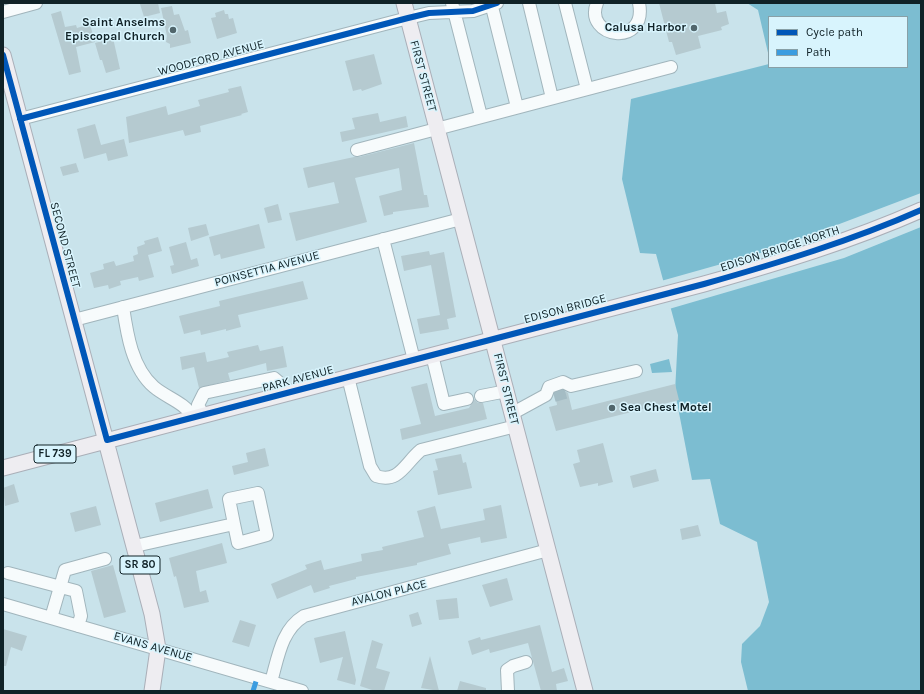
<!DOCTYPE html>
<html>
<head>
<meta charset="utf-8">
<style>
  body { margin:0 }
  #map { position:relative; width:924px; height:694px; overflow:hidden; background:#c9e3eb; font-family:Karla,sans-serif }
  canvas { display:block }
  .frame { position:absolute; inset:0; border:4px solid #102227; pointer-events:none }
  .legend { position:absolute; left:768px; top:16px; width:140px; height:52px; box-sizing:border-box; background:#d8f4fd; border:1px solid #88a0a7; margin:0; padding:5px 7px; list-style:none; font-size:12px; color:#102227 }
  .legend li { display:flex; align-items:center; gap:8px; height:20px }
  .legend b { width:20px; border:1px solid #88a0a7 }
</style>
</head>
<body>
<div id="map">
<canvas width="924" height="694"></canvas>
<div class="frame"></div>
<ul class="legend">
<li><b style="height:5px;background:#0057b8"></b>Cycle path</li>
<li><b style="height:5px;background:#3a9ce0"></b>Path</li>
</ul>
</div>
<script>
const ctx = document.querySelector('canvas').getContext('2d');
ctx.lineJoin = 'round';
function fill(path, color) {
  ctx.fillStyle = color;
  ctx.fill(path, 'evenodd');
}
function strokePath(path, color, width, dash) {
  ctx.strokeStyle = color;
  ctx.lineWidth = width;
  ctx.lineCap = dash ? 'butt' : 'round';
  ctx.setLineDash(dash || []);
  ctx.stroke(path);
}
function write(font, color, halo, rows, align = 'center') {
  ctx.font = font + ' Karla,sans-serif';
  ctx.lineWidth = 3;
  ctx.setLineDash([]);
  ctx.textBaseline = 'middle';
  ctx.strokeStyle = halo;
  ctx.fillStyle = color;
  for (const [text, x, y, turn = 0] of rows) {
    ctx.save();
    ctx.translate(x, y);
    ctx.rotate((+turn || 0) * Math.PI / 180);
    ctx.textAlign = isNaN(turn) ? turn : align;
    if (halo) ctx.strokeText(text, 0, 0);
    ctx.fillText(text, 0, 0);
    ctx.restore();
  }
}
const water = new Path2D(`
  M747,3H921V691H748L741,662L742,644L760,626L769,602L758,548L757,542L720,524L710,479L692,480L675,392L678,335L656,254L640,253L622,179L631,99L769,64V67H907V17H769V57L758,10Z
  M669,359L672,372L652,373L650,364Z`);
const pier = new Path2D(`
  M921,193V227L844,258L669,309L661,281L771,250Z`);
const building = new Path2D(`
  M145,3H158L160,13L144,17L140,4Z
  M659,3H715L717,13L726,11L729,24L721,27L722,30L698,36L701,48L676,55L672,42H669Z
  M172,6L174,15L179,14L185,31L188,30L191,43L170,48V44L166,42L167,36L161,8Z
  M224,10L225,14H228L229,19L233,18L237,33L217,39L211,18L216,17L215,13Z
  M61,11L65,27L76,25L77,28L90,24L95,42L76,47L81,72L69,75L51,14Z
  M113,38L120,69L106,73L102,60H100L95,43Z
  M374,54L382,84L362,91L361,89L353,91L345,61Z
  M241,86L248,112L241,114L242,115L200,126L201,132L185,136L183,130L129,143L126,117L166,106L168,115L200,106L198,100L229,92L228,89Z
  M378,113L380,122L406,116L408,127L342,142L340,132L355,129L352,118Z
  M95,124L101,145L124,139L128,156L108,161L106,153L84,159L77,129Z
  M414,143L424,195H427L429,207L393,212V214L384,216L379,196L402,190L399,168L355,178L367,222L296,241L289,213L339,203L334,182L308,188L303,168L354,157H359Z
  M76,163L79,172L63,176L60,167Z
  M278,204L282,220L268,223L264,208Z
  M206,224L209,235L191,241L188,228Z
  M259,224L265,248L221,259L220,254L214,256L209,237Z
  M158,237L162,251L148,255L154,277L139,281L138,277L120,281L121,285L109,289L108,285L94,288L90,273L104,269L103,264L114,261L116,266L134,261L133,256L138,254L137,247L145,244L144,241Z
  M186,242L191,260L197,258L199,266L172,274L170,266L174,265L169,247Z
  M429,251L430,255L444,252L456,317L447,319L449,329L420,334L417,319L440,315L431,265L404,271L401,256Z
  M303,281L308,299L238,315L241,327L226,331V329L201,335L200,330L184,334L179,316L220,306L219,301Z
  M258,345L260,351L283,346L287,367L267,371L266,363L228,373L230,380L199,388L194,367L182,370L180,357L205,352L207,362L229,357L227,352Z
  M427,383L435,416L469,408L474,399L478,403H483L487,419L402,440L400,429L421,424L411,387Z
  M675,384L679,400L556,431L549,407L557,405L555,393L563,390L568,393L572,410Z
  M603,443L613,482L598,486V483L580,487L573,464L580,462L577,450Z
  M265,448L269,466L234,475L232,466L248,462L246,453Z
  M461,454L463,463L466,462L472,488L438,495L433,471L438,470L435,459Z
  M656,469L659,481L633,488L630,476Z
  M14,484L19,502L5,506L3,488Z
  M208,489L213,508L160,522L155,503Z
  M501,505L507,538L481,543L480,537L448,544L451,554L417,563V565L356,577V579L329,586L330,588L314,593L311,585L277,599L271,584L307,569L305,565L321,560L324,570L362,561L361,554L383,550L382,547L424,537L417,511L435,506L441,529L485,520L483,509Z
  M96,506L101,525L75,532L70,513Z
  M698,525L701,536L682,540L680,529Z
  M222,543L227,563L196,571L200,592L206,590L209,602L184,608L176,576L174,577L169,558Z
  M113,565L126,612L104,618L91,571Z
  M507,578L513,600L490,607L482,585Z
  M457,598L459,618L439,620L436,600Z
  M418,612L422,624L412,627L409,615Z
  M240,620L256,625L249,647L232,642Z
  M540,625L552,672L564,668L568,681L556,684L557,691H541L528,643L490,653L489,649L472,655L468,641L480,637L481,640Z
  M3,629L27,636L22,651L11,647L6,666H3Z
  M345,631L356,680L355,685L337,680L343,657L320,663L314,638Z
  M372,640L383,644L376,668L390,672L384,691H375L360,686Z
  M430,656L439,691L421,688Z
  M460,681L486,688V691H457Z`);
const minorTunnel = new Path2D(`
  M554,396L568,392`);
const minor = new Path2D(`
  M452,3L481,116
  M491,3L517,107
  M529,3L552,98
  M565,3L587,89
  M597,3C583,38 648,48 639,3
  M3,12L36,3
  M20,119L408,18L429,13L473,11L497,3
  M357,150L671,67
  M383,239L414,360
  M123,307C127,334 132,368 154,387C167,398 184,402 193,417
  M74,320L461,219
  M432,355L444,404L467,399
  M348,377L370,466L376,476C399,484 405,463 421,450L516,426
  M481,396L507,391
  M513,413L546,395L549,387L563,382L571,386L636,371
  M203,415L198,405L204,393L274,378L281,384L284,393
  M135,546L234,524L238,543L267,535L258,493L229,499L234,524
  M8,573L76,591L81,616L78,626
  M3,604L302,691
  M51,618L65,570L105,559
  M271,682C278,658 281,630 304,616L548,550
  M508,691L507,670L513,666L526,662`);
const major = new Path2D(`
  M404,3L585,691
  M3,55L152,614L158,649L152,691
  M3,468L704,284C778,263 851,241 921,210`);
const quiet = new Path2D(`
  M253,691L257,678`);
const cycleway = new Path2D(`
  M3,55L107,440L704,284C778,263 851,241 921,210
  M20,119L408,18L429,13L473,11L497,3`);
const markers = [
  [694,28,4,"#51666c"],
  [173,30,4,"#51666c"],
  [612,408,4,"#51666c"]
];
const shields = [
  [55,454,42],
  [140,565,40]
];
const shieldNames = [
  ["FL 739",55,454],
  ["SR 80",140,565]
];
const poiNames = [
  ["Saint Anselms",165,23],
  ["Episcopal Church",165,37],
  ["Calusa Harbor",686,28],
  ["Sea Chest Motel",620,408,"left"]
];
const streetNames = [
  ["WOODFORD AVENUE",211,58,-15],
  ["FIRST STREET",423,76,75],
  ["SECOND STREET",65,245,75],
  ["EDISON BRIDGE NORTH",780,249,-18],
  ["POINSETTIA AVENUE",267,269,-15],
  ["EDISON BRIDGE",565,309,-15],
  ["PARK AVENUE",298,379,-15],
  ["FIRST STREET",506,389,76],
  ["AVALON PLACE",389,593,-14],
  ["EVANS AVENUE",153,647,16]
];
fill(water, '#7cbdd1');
fill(pier, '#c9e3eb');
fill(building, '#b5cad0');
strokePath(minorTunnel, '#a4bcc4', 12, [12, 6]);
strokePath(minor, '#a1b5bc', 14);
strokePath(major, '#aaafb8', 17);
strokePath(minor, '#f7fbfc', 12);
strokePath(major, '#eeedf1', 15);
strokePath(quiet, '#3a9ce0', 5, [10, 5]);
strokePath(cycleway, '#0057b8', 6);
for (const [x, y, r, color] of markers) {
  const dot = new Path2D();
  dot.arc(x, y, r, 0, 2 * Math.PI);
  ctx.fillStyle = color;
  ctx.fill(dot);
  strokePath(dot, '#d8f4fd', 1.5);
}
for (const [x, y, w] of shields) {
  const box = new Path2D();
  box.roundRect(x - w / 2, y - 9, w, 18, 3);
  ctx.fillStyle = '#d8f4fd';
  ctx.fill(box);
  strokePath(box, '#102227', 1);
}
write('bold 11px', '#102227', null, shieldNames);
write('bold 12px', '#102227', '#d8f4fd', poiNames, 'right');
write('12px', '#102227', '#d8f4fd', streetNames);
</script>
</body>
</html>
